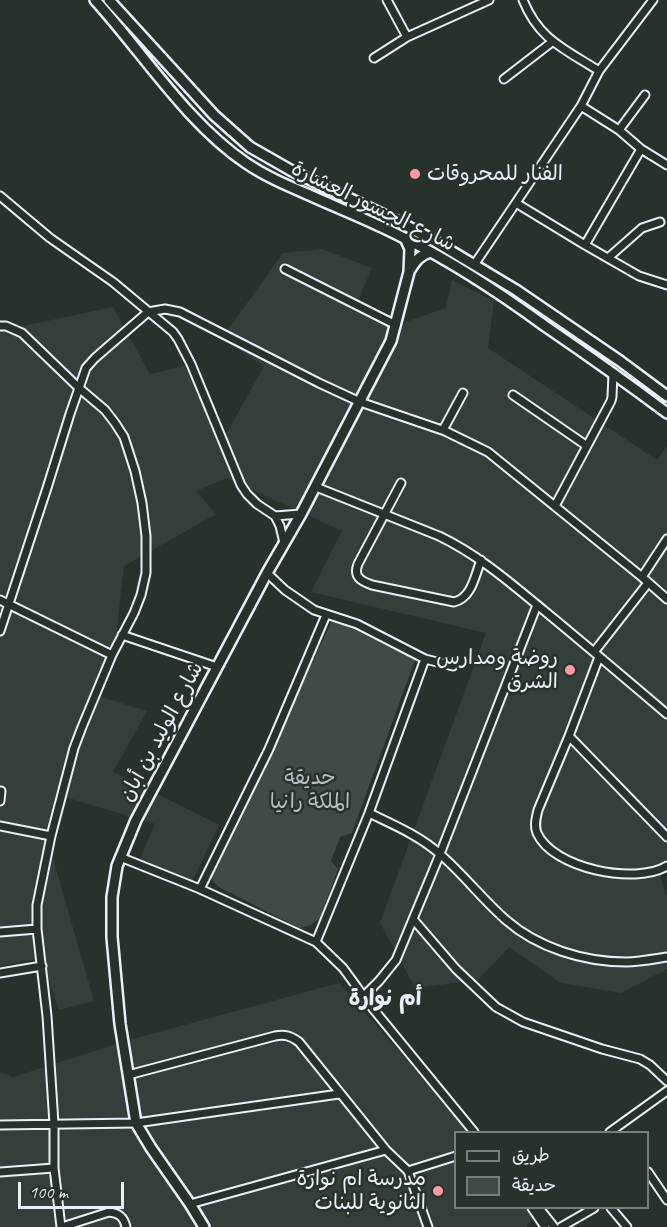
<!DOCTYPE html>
<html>
<head>
<meta charset="utf-8">
<style>
  body { margin:0 }
  #map { position:relative; width:667px; height:1227px; overflow:hidden; background:#26332d; font-family:Caveat,"Playpen Sans Arabic",sans-serif }
  canvas { display:block }
  .legend { position:absolute; left:454px; top:1131px; width:195px; height:78px; box-sizing:border-box; background:#26332d; border:2px solid #747f7e; margin:0; padding:8px 10px; list-style:none; font-size:18px; color:#e8f1f8 }
  .legend li { display:flex; align-items:center; gap:12px; height:30px }
  .legend b { width:30px; border:2px solid #747f7e }
  .scale { position:absolute; left:18px; top:1182px; width:106px; height:27px; box-sizing:border-box; border:3px solid #e8f1f8; border-top:0; padding-left:8px; font-size:18px; line-height:21px; white-space:nowrap; color:#e8f1f8; -webkit-text-stroke:4px #26332d; paint-order:stroke }
</style>
</head>
<body>
<div id="map">
<canvas width="667" height="1227"></canvas>
<ul class="legend">
<li><b style="height:8px;background:#26332d"></b>طريق</li>
<li><b style="height:16px;background:#3e4b47"></b>حديقة</li>
</ul>
<div class="scale">100 m</div>
</div>
<script>
const ctx = document.querySelector('canvas').getContext('2d');
ctx.lineJoin = 'round';
function fill(path, color) {
  ctx.fillStyle = color;
  ctx.fill(path, 'evenodd');
}
function strokePath(path, color, width, dash) {
  ctx.strokeStyle = color;
  ctx.lineWidth = width;
  ctx.lineCap = dash ? 'butt' : 'round';
  ctx.setLineDash(dash || []);
  ctx.stroke(path);
}
function write(font, color, halo, rows, align = 'center') {
  ctx.font = font + ' Caveat,"Playpen Sans Arabic",sans-serif';
  ctx.lineWidth = 5;
  ctx.setLineDash([]);
  ctx.textBaseline = 'middle';
  ctx.strokeStyle = halo;
  ctx.fillStyle = color;
  for (const [text, x, y, turn = 0] of rows) {
    ctx.save();
    ctx.translate(x, y);
    ctx.rotate((+turn || 0) * Math.PI / 180);
    ctx.textAlign = isNaN(turn) ? turn : align;
    if (halo) ctx.strokeText(text, 0, 0);
    ctx.fillText(text, 0, 0);
    ctx.restore();
  }
}
const built = new Path2D(`
  M322,249L372,268L355,308L394,326L446,308L452,280L494,301L488,348L657,460L667,446V864L656,865L667,897V969L621,993L561,983L509,947L478,980L415,988L380,923L486,633L311,592L342,531L227,478L196,491L216,514L124,566L115,645L95,695L147,711L113,772L219,825L191,884L140,858L155,824L65,797L52,855L94,1001L59,1010L41,958L0,966V331L113,307L150,374L187,365L219,447L264,366L222,338L283,253Z
  M339,983L470,1132H456V1208H529L533,1215L527,1227H0V1072L13,1077L129,1040Z`);
const green = new Path2D(`
  M333,619L415,660L352,833L340,837L331,861L338,869L320,918L311,925L299,928L219,887L213,881L211,874Z`);
const street = new Path2D(`
  M387,0L407,37
  M523,0C539,40 565,49 599,71
  M374,58L407,37L489,0
  M504,79L552,42
  M581,106L619,130L641,149L667,165
  M619,130L645,95
  M0,196L50,238L113,282L173,332L178,339L191,364L241,485L247,494L257,504L275,516L280,526L284,543
  M516,203L585,245L639,276L667,285
  M585,245L641,149
  M608,258L642,228L660,222
  M474,265L581,106L599,71L653,0
  M285,269L396,325
  M0,326H6L22,333L79,388L105,410L115,423L124,437L135,471L142,503L146,536V573L141,595L134,613L112,655L82,727L74,748L51,836L37,905V929L47,1016L54,1124V1168L61,1227
  M513,395L587,446
  M443,430L463,393
  M401,483L358,564C353,577 361,581 372,585L454,602C472,598 475,575 481,560
  M316,487L439,536C479,555 513,585 547,613C587,646 627,680 667,714
  M555,506L611,401L612,397L613,373
  M275,516L301,514
  M267,573L285,590L314,610L357,624L425,659L453,666
  M642,577L667,539
  M0,600L112,655
  M0,631L47,488L70,414L86,368L95,358L148,312L165,309L180,312L319,383L360,402L445,431L488,452L642,577L667,599
  M122,635L217,667
  M594,652L648,583
  M599,657L569,736L538,810C536,818 534,826 537,833C553,869 636,885 667,866
  M569,736L667,837
  M0,801L1,791
  M369,813C394,825 420,836 441,855C464,875 483,900 506,920C538,948 584,962 626,962C639,962 654,959 667,957
  M0,826L51,836
  M120,857L200,889L316,942L343,968L370,1005L474,1132
  M200,889L269,749L326,615
  M413,919L456,969L496,1007L523,1022L602,1049L640,1059L650,1065L667,1081
  M0,932L37,929
  M316,942L369,813L425,659
  M0,973L42,966
  M363,997L379,981L396,960L440,854L537,605
  M128,1075L275,1036C285,1034 291,1036 299,1042L386,1150L408,1171L428,1227
  M0,1125L136,1123L339,1094
  M610,1132L667,1091
  M408,1171L456,1156
  M0,1172L54,1168
  M648,1172L667,1200
  M190,1204L386,1150
  M532,1208L545,1227
  M539,1208L554,1227
  M611,1208L627,1227
  M62,1227L109,1212C119,1213 124,1217 126,1227
  M561,1227L594,1208`);
const secondary = new Path2D(`
  M95,0C143,53 187,123 246,163C265,176 286,185 307,194C340,209 374,222 406,239C455,263 501,294 545,326C586,354 627,383 667,413
  M109,0L214,115L250,147L292,171L403,224L431,239L516,290L620,361L667,396
  M410,270C416,260 420,255 431,252
  M204,1227L190,1204L151,1148L136,1123L120,1024L112,937V897L117,866L136,820L267,573L301,514L391,341L409,272L410,249L405,238`);
const markers = [
  [415,174,6,"#ff9aa2"],
  [570,670,6,"#ff9aa2"],
  [438,1191,6,"#ff9aa2"]
];
const poiNames = [
  ["الفنار للمحروقات",427,174,"left"],
  ["روضة ومدارس",558,658],
  ["الشرق",558,682],
  ["مدرسة ام نوارة",426,1179],
  ["الثانوية للبنات",426,1203]
];
const streetNames = [
  ["شارع الجسور العشارة",373,207,26],
  ["شارع الوليد بن أبان",162,732,-62]
];
const parkNames = [
  ["حديقة",310,778],
  ["الملكة رانيا",310,802]
];
const neighbourhoodNames = [
  ["أم نوارة",385,999]
];
fill(built, '#333f3a');
fill(green, '#3e4b47');
strokePath(street, '#e8f1f8', 11);
strokePath(secondary, '#e8f1f8', 14);
strokePath(street, '#26332d', 7);
strokePath(secondary, '#26332d', 9);
for (const [x, y, r, color] of markers) {
  const dot = new Path2D();
  dot.arc(x, y, r, 0, 2 * Math.PI);
  ctx.fillStyle = color;
  ctx.fill(dot);
  strokePath(dot, '#26332d', 2);
}
write('21px', '#e8f1f8', '#26332d', poiNames, 'right');
write('21px', '#e8f1f8', '#26332d', streetNames);
write('21px', '#b5bfc3', '#26332d', parkNames);
write('bold 22px', '#e8f1f8', '#26332d', neighbourhoodNames);
</script>
</body>
</html>
